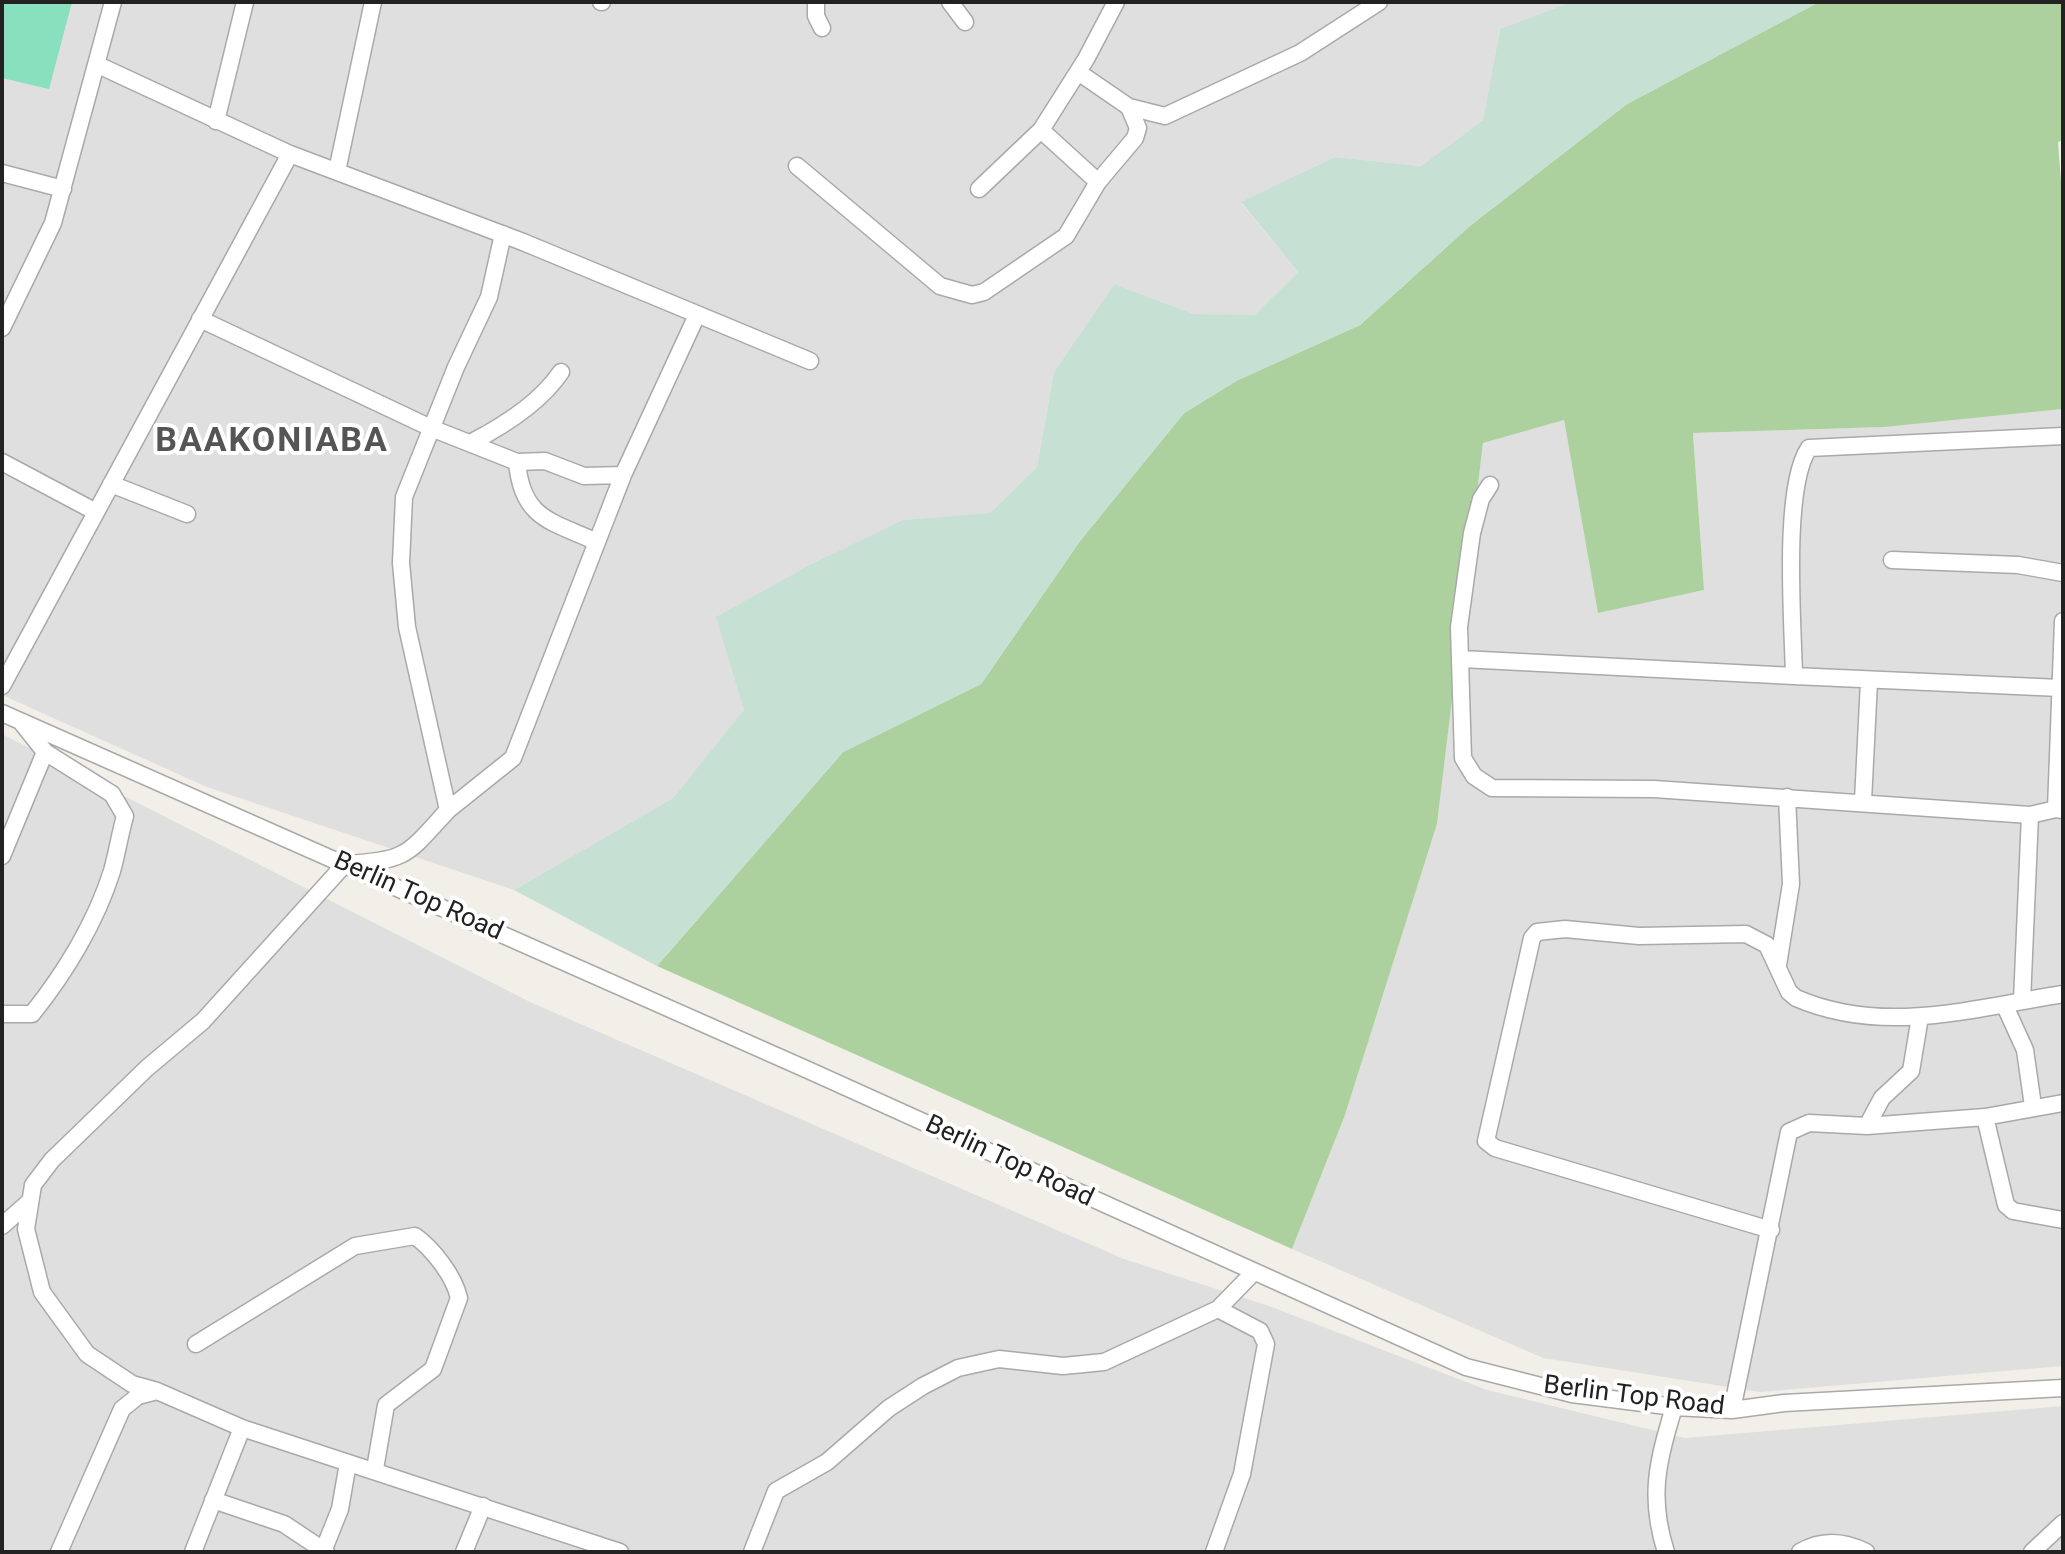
<!DOCTYPE html>
<html>
<head>
<meta charset="utf-8">
<style>
  body { margin:0 }
  #map { position:relative; width:2065px; height:1554px; overflow:hidden; background:#f2efe9; font-family:Roboto,sans-serif }
  canvas { display:block }
  .frame { position:absolute; inset:0; border:4px solid #222; pointer-events:none }
</style>
</head>
<body>
<div id="map">
<canvas width="2065" height="1554"></canvas>
<div class="frame"></div>
</div>
<script>
const ctx = document.querySelector('canvas').getContext('2d');
ctx.lineJoin = 'round';
function fill(path, color) {
  ctx.fillStyle = color;
  ctx.fill(path, 'evenodd');
}
function strokePath(path, color, width, dash) {
  ctx.strokeStyle = color;
  ctx.lineWidth = width;
  ctx.lineCap = dash ? 'butt' : 'round';
  ctx.setLineDash(dash || []);
  ctx.stroke(path);
}
function write(font, color, halo, rows, align = 'center') {
  ctx.font = font + ' Roboto,sans-serif';
  ctx.lineWidth = 8;
  ctx.setLineDash([]);
  ctx.textBaseline = 'middle';
  ctx.strokeStyle = halo;
  ctx.fillStyle = color;
  for (const [text, x, y, turn = 0] of rows) {
    ctx.save();
    ctx.translate(x, y);
    ctx.rotate((+turn || 0) * Math.PI / 180);
    ctx.textAlign = isNaN(turn) ? turn : align;
    if (halo) ctx.strokeText(text, 0, 0);
    ctx.fillText(text, 0, 0);
    ctx.restore();
  }
}
const residential = new Path2D(`
  M2,2H1571L1500,29L1483,120L1421,166L1335,157L1241,203L1298,272L1255,316L1194,314L1114,284L1054,372L1037,467L989,514L903,520L717,617L745,710L673,798L514,890L207,787L2,695Z
  M2063,409V1366L1760,1392L1543,1358L1292,1249L1345,1115L1437,824L1483,443L1564,420L1598,612L1704,590L1693,433L1885,427Z
  M2,734L532,1003L1124,1259L1269,1306L1487,1390L1685,1438L2063,1406V1552H2Z`);
const forest = new Path2D(`
  M1819,2H2063V140L2058,142L2063,208V409L1885,427L1693,433L1704,590L1598,613L1564,420L1483,443L1437,824L1345,1115L1292,1249L657,966L843,752L981,684L1080,541L1184,413L1238,380L1360,325L1471,225L1627,104Z`);
const wetland = new Path2D(`
  M1571,2H1819L1627,104L1471,225L1360,325L1238,380L1184,413L1080,541L981,684L843,752L657,966L514,890L673,798L744,710L716,617L810,565L903,520L990,513L1037,467L1054,372L1114,284L1194,314L1255,315L1298,272L1241,202L1335,157L1421,166L1483,120L1500,29Z`);
const pitch = new Path2D(`
  M2,2H72L49,89L2,78Z`);
const minor = new Path2D(`
  M601,2H602
  M816,2V16L822,28
  M950,2L965,22
  M98,65L290,154L523,242L810,361
  M1078,72L1129,107L1165,116L1300,53L1379,2
  M216,121L245,2
  M797,166L940,286L972,295L984,292L1066,236L1098,182L1041,130
  M337,171L373,2
  M2,173L63,189
  M1098,182L1135,138L1138,128L1129,107
  M979,189L1041,130L1086,59L1116,2
  M503,234L489,297L456,367L404,497L401,563L407,627L448,810L513,758L623,475L697,315
  M200,319L431,428L517,462
  M2,328L53,223L113,2
  M472,442C505,425 540,403 561,372
  M2,462L96,512
  M111,484L187,514
  M1490,485L1481,499L1472,533L1459,627L1463,758L1474,776L1492,788L1654,789L2030,815
  M597,542C551,521 522,519 517,462L545,461L584,476L623,475
  M1892,560L2018,565L2063,573
  M2063,621L2056,809L2063,810
  M1462,659L1794,676C1793,625 1782,487 1809,448L2063,436
  M1794,676L2060,688
  M2,686L290,154
  M2,713L808,1070L1466,1367L1572,1394L1674,1407L1732,1410L1784,1403L2063,1388
  M1863,801L1869,681
  M2,856L45,752
  M1778,965L1791,884L1787,797
  M2022,1001L2030,815L2056,809
  M2005,1006L2025,1050L2033,1106
  M2,1014H32C65,973 96,922 112,871C117,853 120,834 125,816L112,794L45,752L22,723
  M2063,1103L1985,1117L2006,1205L2013,1211L2063,1220
  M1867,1126L1985,1117
  M2,1226L30,1201
  M1771,1230L1495,1148L1486,1141L1532,938L1537,932L1565,929L1639,936L1746,934L1767,945L1789,992L1796,998C1884,1036 1974,1008 2063,994
  M196,1344L355,1246L415,1236C433,1249 454,1276 459,1298L433,1369L386,1405L375,1469
  M157,1391L132,1384L87,1354L42,1292L26,1229L33,1185L52,1160L147,1068L203,1021L345,864C408,860 406,856 448,810
  M1732,1410L1789,1132L1809,1123L1867,1126L1882,1098L1911,1071L1920,1017
  M213,1500L284,1524L326,1552
  M324,1549L340,1509L348,1463
  M59,1552L122,1409L138,1396L157,1391L242,1428L620,1552
  M193,1552L242,1428
  M464,1552L483,1506
  M752,1552L776,1491L827,1462L889,1408L923,1386L958,1368L999,1359L1063,1366L1104,1362L1218,1309L1253,1273
  M1214,1552L1242,1474L1266,1344L1260,1331L1218,1309
  M1666,1552C1648,1496 1658,1461 1674,1407
  M1800,1552C1822,1539 1844,1541 1866,1552
  M2032,1552L2063,1523`);
const streetNames = [
  ["Berlin Top Road",418,897,24],
  ["Berlin Top Road",1009,1162,25],
  ["Berlin Top Road",1634,1397,7]
];
const districtNames = [
  ["BAAKONIABA",272,442]
];
fill(residential, '#e0dfdf');
fill(forest, '#add19e');
fill(wetland, '#c6e0d4');
fill(pitch, '#88e0be');
strokePath(minor, '#a9a9a9', 19);
strokePath(minor, '#fff', 16);
write('26px', '#222', '#fff', streetNames);
ctx.letterSpacing = '2px';
write('bold 34px', '#555', '#fff', districtNames);
ctx.letterSpacing = '0px';
</script>
</body>
</html>
